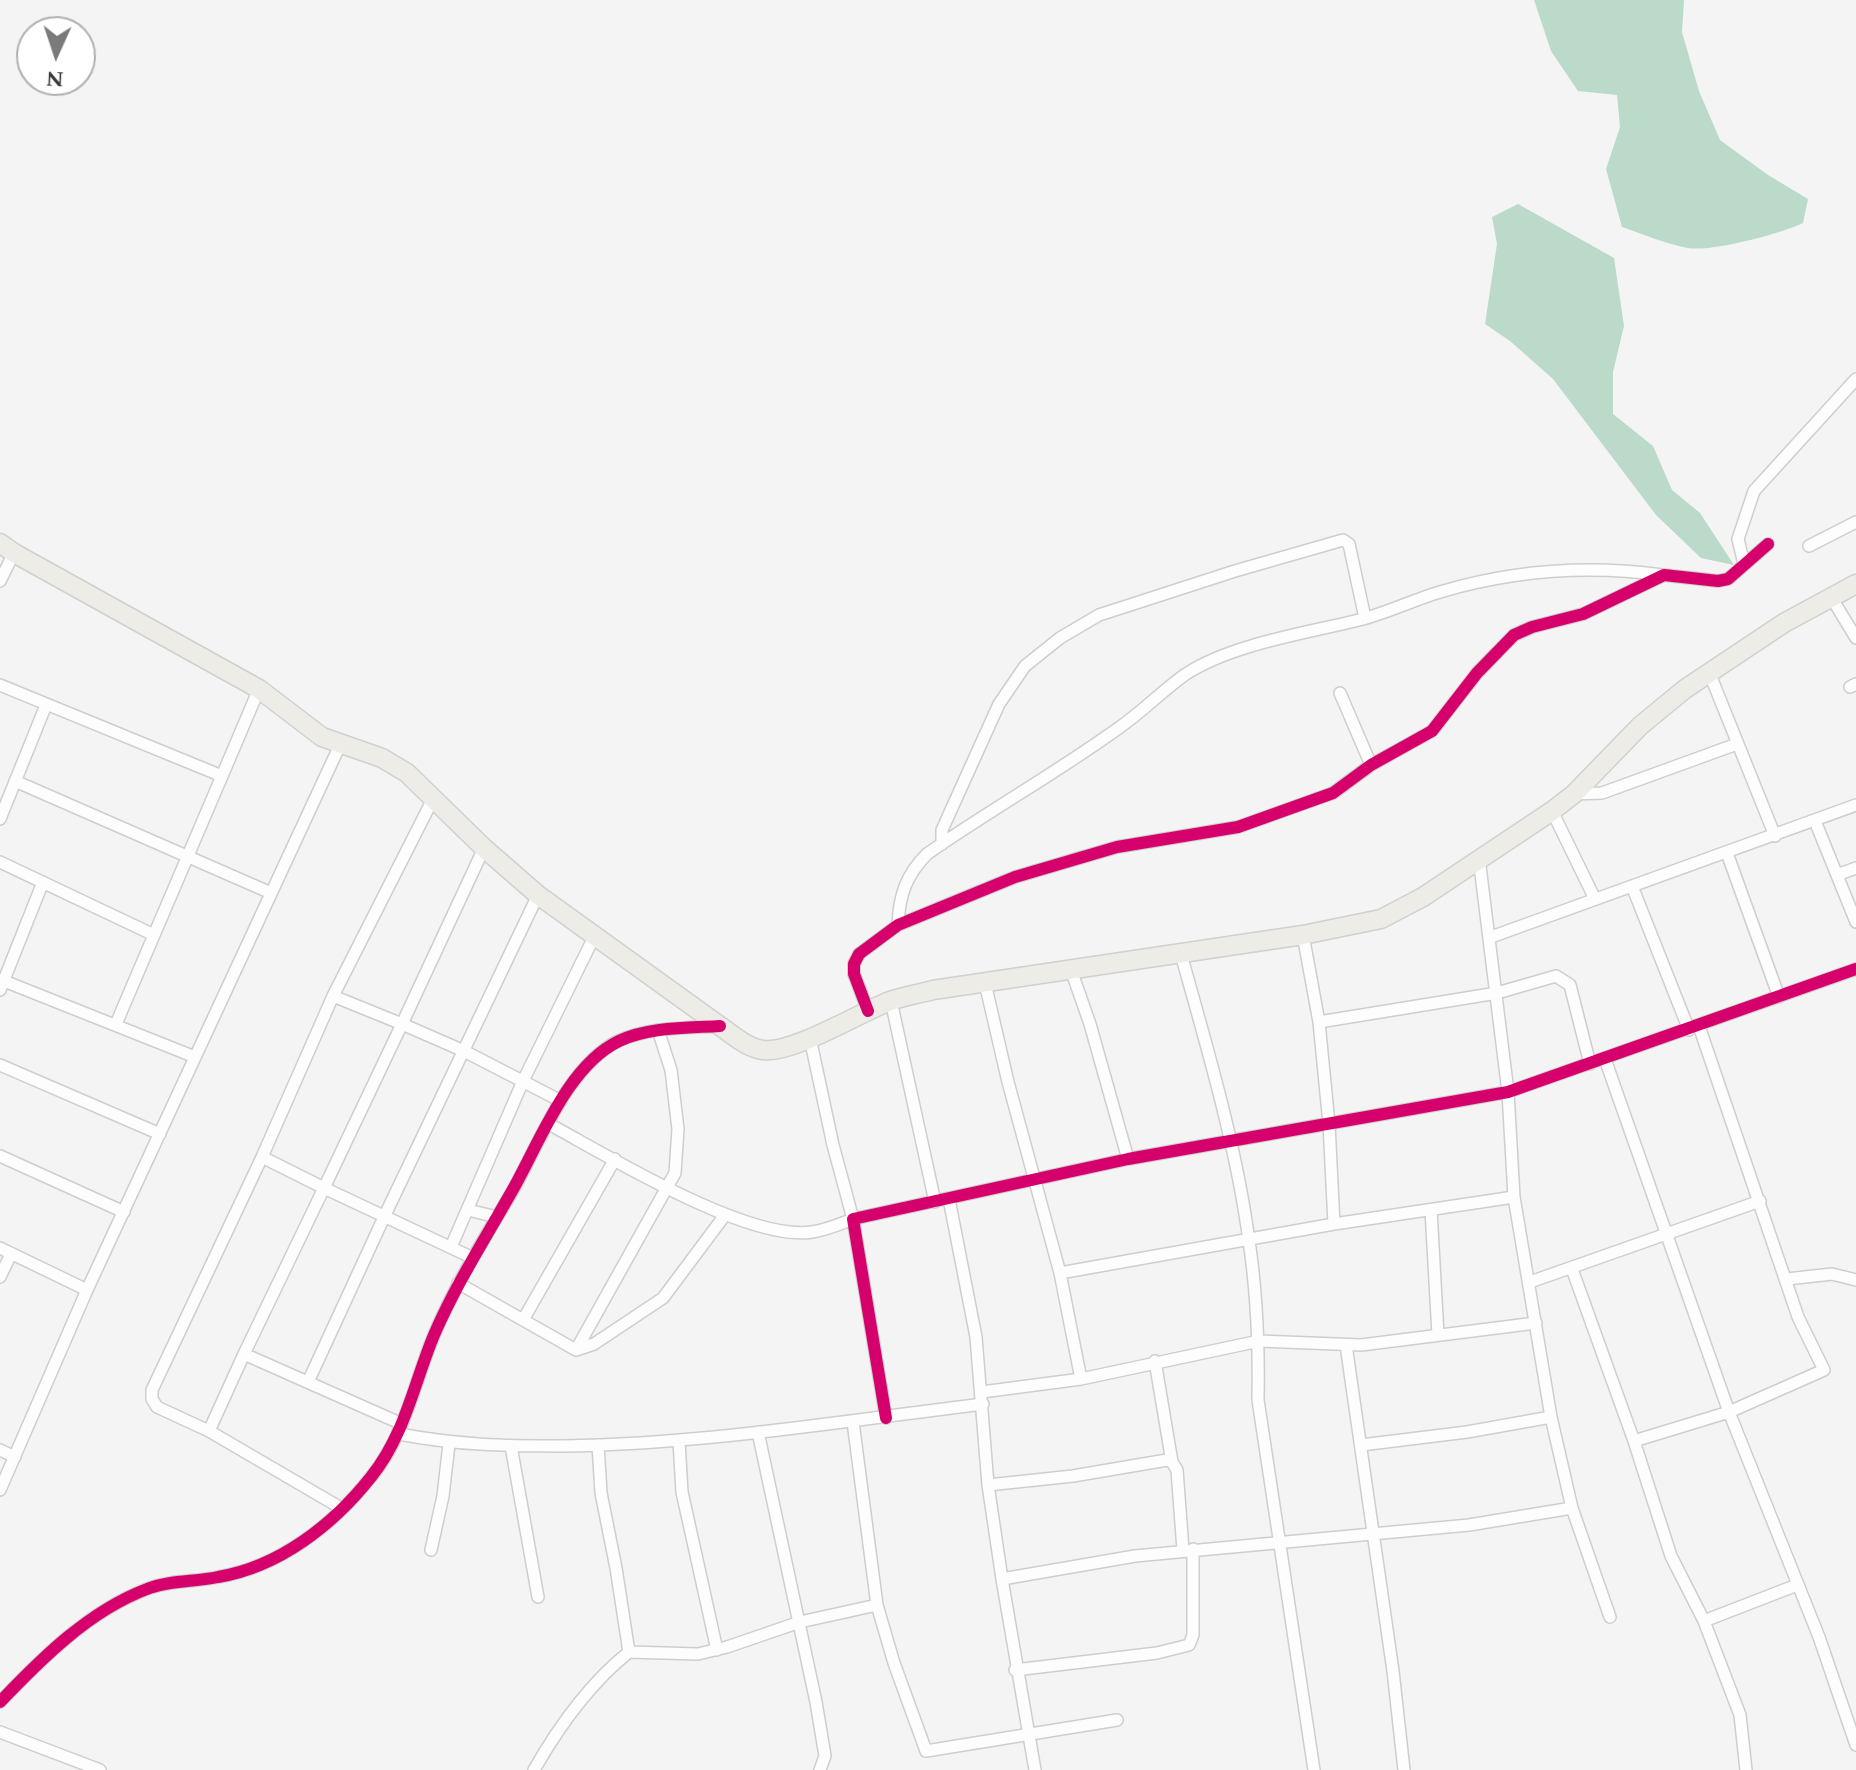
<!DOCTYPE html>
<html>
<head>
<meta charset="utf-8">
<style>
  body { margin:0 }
  #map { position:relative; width:1856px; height:1770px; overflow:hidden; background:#f4f4f4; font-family:Spectral,serif }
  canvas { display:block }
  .north { position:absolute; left:16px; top:16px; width:80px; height:80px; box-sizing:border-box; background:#fff; border:2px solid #b0b0b0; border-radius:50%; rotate:183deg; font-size:22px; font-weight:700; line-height:32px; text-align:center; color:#39393a }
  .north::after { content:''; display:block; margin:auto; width:28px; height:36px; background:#7a7a7b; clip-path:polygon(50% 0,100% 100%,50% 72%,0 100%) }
</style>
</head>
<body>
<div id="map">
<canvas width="1856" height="1770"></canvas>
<div class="north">N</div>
</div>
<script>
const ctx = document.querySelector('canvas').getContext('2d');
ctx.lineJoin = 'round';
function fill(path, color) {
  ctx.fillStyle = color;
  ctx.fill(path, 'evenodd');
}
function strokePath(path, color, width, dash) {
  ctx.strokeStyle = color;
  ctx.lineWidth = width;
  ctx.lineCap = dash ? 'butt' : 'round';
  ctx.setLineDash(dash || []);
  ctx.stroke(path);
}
const forest = new Path2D(`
  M1534,0H1684L1682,32L1699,91L1720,140L1768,175L1808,199L1803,223C1780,234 1712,252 1688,248C1666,244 1643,234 1622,227L1606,169L1620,127L1617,95L1578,91L1551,51Z
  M1518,204L1614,258L1624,326L1613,372V414L1653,446L1672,490L1700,513L1734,565L1701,558L1656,515L1553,379L1510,341L1485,324L1497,244L1492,217Z`);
const minor = new Path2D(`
  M1809,546L1856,522
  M1744,564L1738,539L1754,491L1856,379
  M0,581L14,553
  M1831,597L1856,638
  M1709,672L1775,836
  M0,685L222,776L259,689
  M1850,687L1856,684
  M1340,693L1371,765
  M15,781L271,893
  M1574,794L1602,793L1737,744
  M1552,811L1595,899
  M0,819L46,705
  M1815,821L1856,922
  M942,844V830L999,704L1025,666L1060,638L1099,615L1235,571L1343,540L1349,544L1365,618
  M1727,853L1779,997
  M1479,858L1508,1092L1514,1197L1551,1417L1572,1508L1610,1617
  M0,862L154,935
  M1837,875L1856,868
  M1632,886L1689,1030
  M898,925C899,896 906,875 927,854C990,810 1058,772 1120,727C1143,711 1163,690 1186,674C1232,644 1307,633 1359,620C1387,613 1413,600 1440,592C1511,571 1588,565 1662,575
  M1303,935L1319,1022
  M1491,937L1856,805
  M1181,954C1207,1048 1236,1144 1249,1241C1257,1294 1259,1347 1258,1400L1314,1770
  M1071,970L1090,1024L1128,1159
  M4,981L195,1057
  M985,983L1008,1082L1060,1273L1081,1379
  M0,990L43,882
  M333,996L402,1024L484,848
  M891,1001L935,1202
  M868,1011L854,974V964L859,954L898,925L1015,877L1117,847L1238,827L1333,793L1371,765L1432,731L1477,673L1514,635L1532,627L1583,614L1664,575L1718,581L1728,579L1768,544
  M116,1024L222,776
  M1605,1059L1729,1412L1819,1637L1856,1745
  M0,1065L160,1134
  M549,1124C608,1156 748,1242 812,1232C826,1230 840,1224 853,1219L833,1145L810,1038
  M0,1156L124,1212
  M262,1157L324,1188L244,1354L402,1424
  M949,1199L976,1337L988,1485L1002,1579L1135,1556L1469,1525L1572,1508
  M468,1210L497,1217
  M1431,1210L1438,1335
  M1334,1224L1329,1124L1319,1022L1497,993L1556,976L1570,985L1590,1064
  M451,1247L523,1081L594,937
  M0,1248L87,1290
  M473,1258L324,1188L402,1024L464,1051L561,1101
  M1572,1269L1634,1441L1671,1556L1704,1621L1740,1715L1746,1770
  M1060,1273L1334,1224L1514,1197
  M0,1277L11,1254
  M1787,1279L1832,1274L1856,1280
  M1530,1282L1760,1201
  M458,1283L523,1320L615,1159
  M523,1320L576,1350L594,1344L663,1298L725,1215
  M1346,1345L1393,1671L1404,1770
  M576,1350L675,1173L678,1129L671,1070L658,1030
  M1155,1361L1172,1462
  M308,1382L385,1215L538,895
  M982,1392L1081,1379L1259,1341L1361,1345L1536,1323
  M886,1418L853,1219L1128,1159L1508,1092L1856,969
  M853,1422L877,1605L894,1663L926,1751L1117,1720
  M209,1431L244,1354
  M758,1432L816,1702L825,1756L820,1770
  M399,1434C457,1445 505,1446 563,1446C704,1444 843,1421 983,1404
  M679,1441L682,1492L717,1650
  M1634,1441L1729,1412L1824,1370L1798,1317L1699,1026
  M598,1445L601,1493L616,1568L629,1652
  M1361,1445L1467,1432L1551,1417
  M511,1446L538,1597
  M0,1450L15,1457
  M988,1485L1073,1476L1167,1460L1172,1462L1177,1470L1183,1550
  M0,1490L87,1290L340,745
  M341,1508L209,1431L157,1407L152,1399V1390L262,1157L333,996L434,797
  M431,1550L443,1496L449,1444
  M1002,1579L1035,1770
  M1704,1621L1797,1585
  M1015,1670L1157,1653L1189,1645L1193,1635V1549
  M0,1702C42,1658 89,1611 147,1589C169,1580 195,1582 218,1577C279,1567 333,1525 371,1477C405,1436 414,1383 434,1335C455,1285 484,1239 512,1192C539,1144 567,1067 618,1041C648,1027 687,1028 719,1026
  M0,1732L100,1770
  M534,1770C559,1726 589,1684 629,1652L698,1654L727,1647L800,1622L877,1605`);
const primary = new Path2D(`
  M0,543L14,553L259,689L322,737L382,758L407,773L484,848L538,895L720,1026C733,1035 747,1048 763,1050C792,1054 859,1013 890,1001C904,996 919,994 933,990L1303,935L1381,919L1423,897L1552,811L1574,794L1640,726L1685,689L1784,623L1856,584`);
const cycleway = new Path2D(`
  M868,1011L854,974V964L859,954L898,925L1015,877L1117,847L1238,827L1333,793L1371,765L1432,731L1477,673L1514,635L1532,627L1583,614L1664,575L1718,581L1728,579L1768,544
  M886,1418L853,1219L1128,1159L1508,1092L1856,969
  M0,1702C42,1658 89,1611 147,1589C169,1580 195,1582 218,1577C279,1567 333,1525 371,1477C405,1435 414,1383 434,1335C456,1284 485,1239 512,1191C539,1144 567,1066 619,1041C649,1027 687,1028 720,1026`);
fill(forest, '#bbdaca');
strokePath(minor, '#cecece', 14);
strokePath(primary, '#d0d0d0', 21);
strokePath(minor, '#fdfdfd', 11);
strokePath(primary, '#eeece6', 18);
strokePath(cycleway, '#d6006c', 12);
</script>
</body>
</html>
